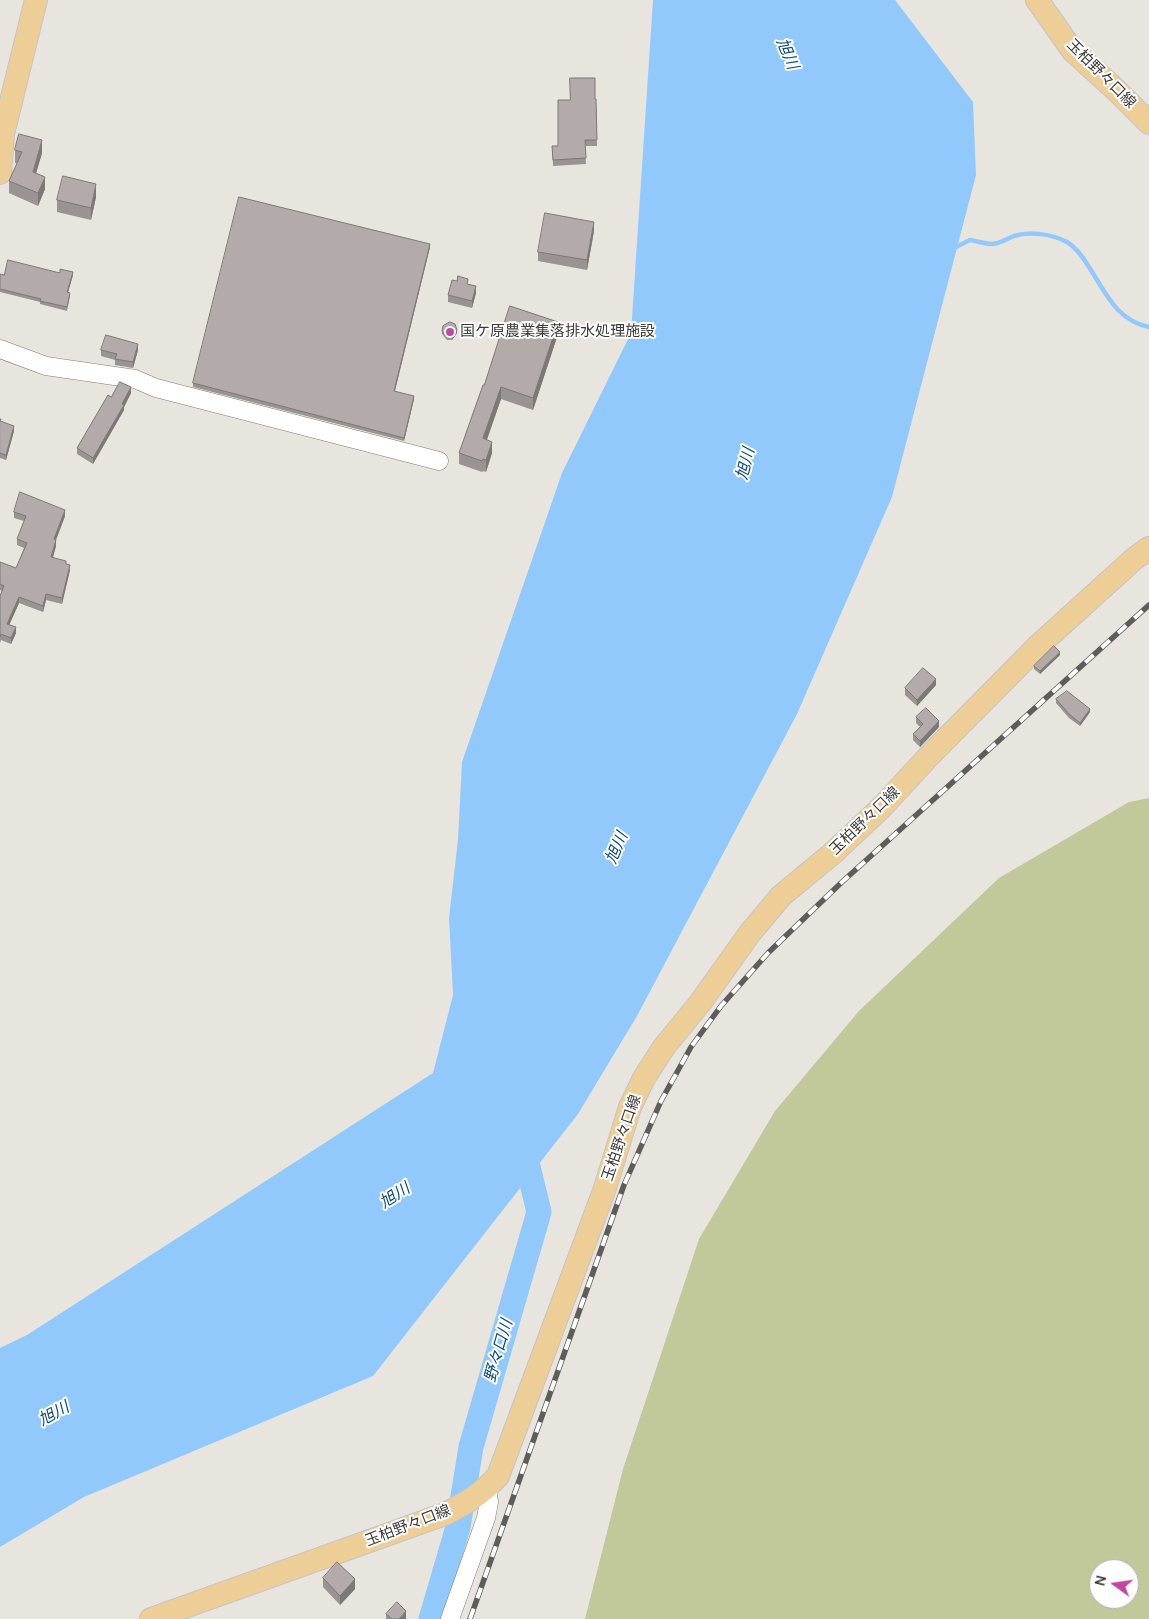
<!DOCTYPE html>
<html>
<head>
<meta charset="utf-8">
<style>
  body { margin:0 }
  #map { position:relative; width:1149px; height:1619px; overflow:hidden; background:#e8e5df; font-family:Manrope,sans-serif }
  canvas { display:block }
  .north { position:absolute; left:1089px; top:1559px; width:50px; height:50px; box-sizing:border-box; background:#fff; border:1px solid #b1b1b0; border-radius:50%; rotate:284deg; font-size:14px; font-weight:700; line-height:20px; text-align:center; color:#3d3c3a }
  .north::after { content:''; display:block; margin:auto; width:18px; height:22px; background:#bf49a0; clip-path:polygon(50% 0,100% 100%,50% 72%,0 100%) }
</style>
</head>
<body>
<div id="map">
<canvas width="1149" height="1619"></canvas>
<div class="north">N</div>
</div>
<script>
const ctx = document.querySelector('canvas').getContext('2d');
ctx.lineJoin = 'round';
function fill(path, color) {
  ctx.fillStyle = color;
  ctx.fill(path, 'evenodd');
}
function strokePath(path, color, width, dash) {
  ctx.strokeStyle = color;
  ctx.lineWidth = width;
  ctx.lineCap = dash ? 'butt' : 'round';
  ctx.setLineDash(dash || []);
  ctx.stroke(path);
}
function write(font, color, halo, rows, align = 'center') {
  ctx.font = font + ' Manrope,"Noto Sans JP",sans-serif';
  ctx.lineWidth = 4;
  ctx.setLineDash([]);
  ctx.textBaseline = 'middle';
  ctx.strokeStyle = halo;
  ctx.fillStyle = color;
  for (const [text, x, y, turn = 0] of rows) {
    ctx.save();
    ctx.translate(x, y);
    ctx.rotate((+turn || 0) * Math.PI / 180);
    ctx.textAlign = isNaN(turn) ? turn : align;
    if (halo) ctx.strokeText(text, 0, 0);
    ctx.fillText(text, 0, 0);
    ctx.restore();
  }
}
const green = new Path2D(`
  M1149,798V1619H585L623,1469L699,1239L775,1111L859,1011L999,878L1129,802ZM1099,1569H1129V1599H1099Z`);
const water = new Path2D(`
  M653,0H895L973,102L976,175L892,497L797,714L637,1016L578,1114L373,1376L84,1497L0,1547V1348L27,1335L433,1073L453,995L449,918L458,840L462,762L562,473L631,333Z`);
const stream = new Path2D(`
  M954,248L970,240C977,241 985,244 992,244C1001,243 1006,239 1014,236C1030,231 1052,234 1067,242C1077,248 1083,257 1089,267C1106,293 1116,320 1149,327`);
const river = new Path2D(`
  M431,1619L458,1527L471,1447L539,1212L522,1142`);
const minor = new Path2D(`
  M0,349L46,366L135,379L156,388L439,461
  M450,1619L486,1518L489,1502L487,1489`);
const major = new Path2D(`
  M1037,0L1073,51L1115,89L1149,123
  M0,173L3,134L36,0
  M151,1619L445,1514C466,1503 482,1494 498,1476L604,1191L630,1107L644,1078L664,1047L700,1003L750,933L781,896L833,853L883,806L928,757L1039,645L1134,559L1149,548`);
const rail = new Path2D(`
  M470,1619L624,1185L661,1101L691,1047L721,1006L768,953L842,882L1149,605`);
const wall = new Path2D(`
  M595,99H596L597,146H585L586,164L553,166L552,146H558Z
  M15,150L42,153L36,173L45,189L38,206L9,193V181L17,163H15Z
  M96,197L91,220L57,212V200Z
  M594,231L587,270L538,261V252Z
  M430,247L395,391L414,399L404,441L193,387V383Z
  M0,274L4,275H73L68,292L70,296L67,311L40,304V302L0,292Z
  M468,284L476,293L472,308L448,302V295Z
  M442,331L457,333L452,340H447L442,334Z
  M558,334L533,410L501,399L487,440L492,453L486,472L483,471L482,472L459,464V453L484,385Z
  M101,350H138L133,368L115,365V360L101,356Z
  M131,393L124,407V410L93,464L77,454V448L111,397Z
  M0,419L1,422L14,431L6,460L0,458Z
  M14,512L65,516L56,540V546L53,558L66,564L70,570L62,604L46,600L43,612L19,603L9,625L16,633L11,644L1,640L0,643V596L2,591L0,590V562L16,568L24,548L17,545V539L24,521L14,518Z
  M1060,655L1040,674L1034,669V666Z
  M936,685L917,706L905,695V688Z
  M1056,699L1090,712L1080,726L1069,718L1056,703Z
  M916,717L939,727L920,747L913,740V734L920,727L916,723Z
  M323,1578L355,1589L340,1605L323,1587Z
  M386,1614L406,1619H386Z`);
const shadedWall = new Path2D(`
  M42,140V153L33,184V172Z
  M45,177V189L38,206V193Z
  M96,184V197L91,220V208Z
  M594,222V231L587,270V260Z
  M430,244V247L394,394V391Z
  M73,272V275L67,296V292Z
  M476,286V293L472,308V301Z
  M558,322V334L533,410V398Z
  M457,330V333L452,340V337Z
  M138,344V350L133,368V362Z
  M131,387V393L124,407V410L93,464V458Z
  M501,387V399L483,450V438Z
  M414,396V399L404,441V438Z
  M14,426V431L6,460V455Z
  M492,442V453L486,472V460Z
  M65,510V516L54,545V539Z
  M56,540V546L51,563V557Z
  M70,565V570L62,604V598Z
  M46,594V600L43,612V606Z
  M19,597V603L7,630V624Z
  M16,627V633L11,644V638Z
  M1060,652V655L1040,674V671Z
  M936,679V685L917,706V700Z
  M1090,709V712L1080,726V723Z
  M939,721V727L920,747V741Z
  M355,1579V1589L340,1605V1596Z
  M406,1611V1619H399Z`);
const building = new Path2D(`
  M570,78H595V99H596L597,140H585L586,158L553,160L552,146H558V100H570Z
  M19,134L42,140L33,172L45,177L38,193L9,181L22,152L15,150Z
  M63,176L96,184L91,208L57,200Z
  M239,197L430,244L394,391L414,396L404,438L193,383Z
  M545,213L594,222L587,260L538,252Z
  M8,260L60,273V269L73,272L67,292L70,293L67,307L40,301L41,299L0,289V274L4,275Z
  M458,276L468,279L467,284L476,286L472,301L448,295L452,280L457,281Z
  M510,306L558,322L533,398L501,387L483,438L492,442L486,460L483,459L482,461L459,453L483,385H484Z
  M450,322L455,324L457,330L452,337H447L442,331L443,326Z
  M106,335L138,344L133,362L115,359L117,354L101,350Z
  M120,382L131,387L122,404L124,405L93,458L77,448L108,395L111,397Z
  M0,419H1L0,421L14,426L6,455L0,453Z
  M20,492L65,510L54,539L56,540L51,557L66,561V564L70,565L62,598L46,594L43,606L19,597L7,624L16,627L11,638L1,634L0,637V596L4,586L0,584V562L16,568L27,543L17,539L26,516L14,512Z
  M1054,646L1060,652L1040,671L1034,666Z
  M923,668L936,679L917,700L905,688Z
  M1067,691L1090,709L1080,723L1069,714L1056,699Z
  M926,708L939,721L920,741L913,734L923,724L916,717Z
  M337,1562L355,1579L340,1596L323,1578Z
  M397,1602L406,1611L399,1619H392L386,1614Z`);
const markers = [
  [450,332,5,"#bf49a0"]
];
const streetNames = [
  ["玉柏野々口線",1101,74,45],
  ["玉柏野々口線",865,821,-44],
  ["玉柏野々口線",622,1138,-71],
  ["玉柏野々口線",408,1526,-21]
];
const poiNames = [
  ["国ケ原農業集落排水処理施設",460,332]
];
const waterNames = [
  ["旭川",787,54,67],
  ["旭川",746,464,-76],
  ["旭川",617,848,-67],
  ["旭川",395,1196,-33],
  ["野々口川",499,1351,-74],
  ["旭川",54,1414,-29]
];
fill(green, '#c1c89a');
fill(water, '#92c9fc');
strokePath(stream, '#92c9fc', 4.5);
strokePath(river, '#92c9fc', 25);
strokePath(minor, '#807e79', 19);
strokePath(major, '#c5c4c4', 24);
strokePath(minor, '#fff', 18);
strokePath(major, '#eece97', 22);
strokePath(rail, '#5e5d5a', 5.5);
strokePath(rail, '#fff', 4, [11]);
fill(wall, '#999391');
fill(shadedWall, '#7d7876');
fill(building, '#b2aba9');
strokePath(building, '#7d7876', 1);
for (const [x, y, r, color] of markers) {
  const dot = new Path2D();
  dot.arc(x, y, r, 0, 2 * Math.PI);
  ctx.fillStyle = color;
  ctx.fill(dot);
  strokePath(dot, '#fff', 2);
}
write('15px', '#3d3c3a', '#fff', streetNames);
write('15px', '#3d3c3a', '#fff', poiNames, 'left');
write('italic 16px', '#0d4a79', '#fff', waterNames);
</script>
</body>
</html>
